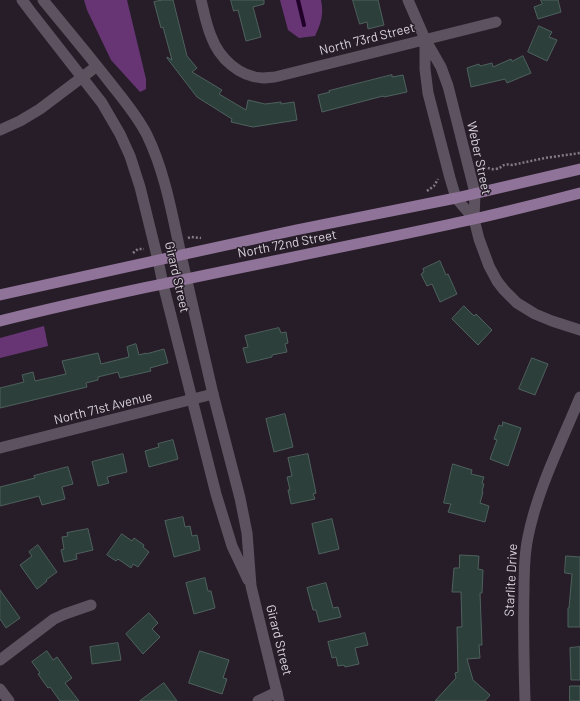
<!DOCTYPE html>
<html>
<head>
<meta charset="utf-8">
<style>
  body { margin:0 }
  canvas { display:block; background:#261d29 }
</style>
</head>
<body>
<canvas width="580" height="701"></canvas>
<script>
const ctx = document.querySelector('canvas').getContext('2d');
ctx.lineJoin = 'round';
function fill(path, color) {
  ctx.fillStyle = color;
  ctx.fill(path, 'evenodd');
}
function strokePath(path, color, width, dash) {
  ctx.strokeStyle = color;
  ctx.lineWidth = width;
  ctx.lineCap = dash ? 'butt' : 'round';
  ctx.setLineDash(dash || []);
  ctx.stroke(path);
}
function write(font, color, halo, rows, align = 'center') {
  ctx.font = font + ' Barlow,sans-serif';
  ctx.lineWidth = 3;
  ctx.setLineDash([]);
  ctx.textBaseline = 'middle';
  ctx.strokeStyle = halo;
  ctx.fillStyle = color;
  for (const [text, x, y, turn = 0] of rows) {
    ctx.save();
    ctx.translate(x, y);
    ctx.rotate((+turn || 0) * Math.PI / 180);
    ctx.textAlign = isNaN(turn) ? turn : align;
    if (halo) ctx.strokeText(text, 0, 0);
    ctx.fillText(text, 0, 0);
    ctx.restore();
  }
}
const forest = new Path2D(`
  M84,0H127L146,79V89L140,92L111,60L87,10Z
  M280,0H321C324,15 321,23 315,36L299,38L288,30Z
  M44,326L48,346L0,358V338Z`);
const stream = new Path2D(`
  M298,0L304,25`);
const building = new Path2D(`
  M163,0H173L187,56L197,68L192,72L222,90L219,94L246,110L248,100L265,104L281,102V104L294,102L297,120L253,127L231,122L232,119L197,97L167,58V57L172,60L163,27L161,28L154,2Z
  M231,0H264V4L253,7L261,37L246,41L238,10L234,11Z
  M353,0H378L384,25L368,29L367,22L360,24Z
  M541,0H558L561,12L538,19L534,7L542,4Z
  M539,26L552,32L549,37L557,40L547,61L528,52Z
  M523,56L531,73L507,83L505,79L471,87L467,68L479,64L480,66L492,63L493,67L511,59L512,61Z
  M392,75V77L403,75L407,92L384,97L383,96L322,112L318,95L330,92L329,91Z
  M440,261L446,275L448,274L457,294L440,302L432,284L427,286L421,274L424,272L423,269Z
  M464,306L474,316L476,314L492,330L478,345L452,319Z
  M279,328L281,333L286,332L288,343L285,344L287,352L272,355V357L247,363L243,348L248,347L245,336Z
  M136,344L139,355L146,353V354L164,349L168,363L150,368L151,371L120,378L118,372L98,377V380L86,383L87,387L0,408V388L24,382L22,375L33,372L35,381L66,374L62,361L98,353L101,364L129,357L127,347Z
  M532,358L548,364L535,395L519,389Z
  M285,414L293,447L274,452L266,419Z
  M503,422L521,428L508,466L490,459L497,440L494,439L499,425L502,426Z
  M173,440L178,459L149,467L145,451L159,447L158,444Z
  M123,454L127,472L107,477L109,483L98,486L92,462Z
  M308,454L316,493L313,494L315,499L291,504L288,490H290L287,477L292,476L288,458Z
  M453,464L472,470L471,474L484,477L482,483L484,484L482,491L483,492L480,503L489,506L485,522L448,512L451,504L444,503Z
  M68,467L73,484L62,487L65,499L42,505L39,496L0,506V487L35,478L34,476Z
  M183,517L185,527L190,526L192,536L197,535L200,550L174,557L165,521Z
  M332,519L339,549L319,554L312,524Z
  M88,529L93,550L76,554L77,559L64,562L61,550L64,549L62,537L68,536L67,533Z
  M122,534L132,541L134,538L144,545L143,547L149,552L138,567L133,564L131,568L118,559L116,561L107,555Z
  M38,545L57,572L46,580L47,581L37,589L20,565L32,556L29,552Z
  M460,555L479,556L478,569L483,570L482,593H480L482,645H479L480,658L467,659L473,680L490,695L485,701H435L456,678L455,673L458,672L457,627H462L461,592H452L454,568H459Z
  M566,556L580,557V627H568V608H569L572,574L565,573Z
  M205,578L208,591H211L215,608L194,614L186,583Z
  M326,583L333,608L338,607L341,617L319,622L316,610H313L307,588Z
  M0,590L20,618L6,628L0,619Z
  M149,613L158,623L152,629L160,637L143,654L126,634Z
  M365,633L368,645L355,648L359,664L345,667L344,665L338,666L336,657L332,658L328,642Z
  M118,643L121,660L92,664L90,647Z
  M580,647V680H571L570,648Z
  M47,651L53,660L57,657L72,678L65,683L79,701H60L50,687L48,688L38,674L40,673L32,662Z
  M200,651L229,660L223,678L227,679L222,694L189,683Z
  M164,683L177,701H140Z
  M570,686H580V701H570Z`);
const path = new Path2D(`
  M480,167C485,166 490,170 496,169C503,168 501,163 512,165L545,158L580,153
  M427,191L434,186L438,179
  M188,238L191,237L201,238
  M133,253L138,249H144`);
const minor = new Path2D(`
  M22,0L31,12L102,103L120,134L130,156L140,187L158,260
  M43,0C65,27 87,53 108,80C122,98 137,115 147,135C165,172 172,214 181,255
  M201,0C204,12 206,24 211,36C219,58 239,77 263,78C267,78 271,77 275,77L496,22
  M408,0L425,39L441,67L448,86L475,193L474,219L479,239L489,266L497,281L504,290L517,303L535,314L552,321L580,330
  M425,40V69L428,93L450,178L456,198L474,219
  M0,130L20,121L40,109L97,66
  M0,448L213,394
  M0,660L54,619L65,614L91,605
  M0,689L9,701
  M258,701L277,692
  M525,701C524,664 523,628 524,591C524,573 524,555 528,537C537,490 562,441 580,397`);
const tertiary = new Path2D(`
  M181,255L213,394L240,498L247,533L251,586L279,701
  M158,260L163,284L216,494L232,546L248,580`);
const primary = new Path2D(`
  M0,295L181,255L296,230L456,198L580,169
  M0,321C157,282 316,254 474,219C509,211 545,202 580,193`);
const streetNames = [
  ["North 73rd Street",367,39,-14],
  ["Weber Street",479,158,78],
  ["North 72nd Street",287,244,-11],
  ["Girard Street",177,277,77],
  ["North 71st Avenue",103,408,-14],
  ["Starlite Drive",511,580,-87],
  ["Girard Street",279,640,76]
];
fill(forest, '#673574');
strokePath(stream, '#21002a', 4);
fill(building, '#2c3f3a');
strokePath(building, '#4e615c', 1);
strokePath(path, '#827b84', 2.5, [2, 2]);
strokePath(minor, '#5d5360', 11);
strokePath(tertiary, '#5d5360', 11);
strokePath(primary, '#907398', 11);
write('13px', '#d9d3da', '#261d29', streetNames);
</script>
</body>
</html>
